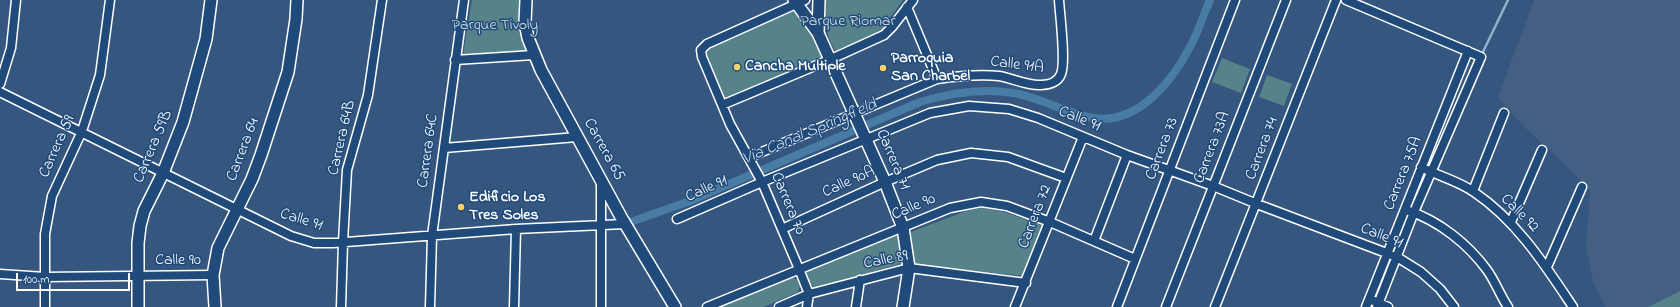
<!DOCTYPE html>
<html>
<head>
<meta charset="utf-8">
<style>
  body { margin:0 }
  #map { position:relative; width:1680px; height:307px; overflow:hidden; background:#35567e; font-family:"Indie Flower",sans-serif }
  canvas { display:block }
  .scale { position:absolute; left:16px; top:273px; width:114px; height:18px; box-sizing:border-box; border:2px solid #fff; border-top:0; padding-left:5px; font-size:12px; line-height:14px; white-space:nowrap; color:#fff; -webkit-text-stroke:3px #1f4a7a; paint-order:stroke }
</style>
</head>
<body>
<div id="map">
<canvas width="1680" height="307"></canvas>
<div class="scale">100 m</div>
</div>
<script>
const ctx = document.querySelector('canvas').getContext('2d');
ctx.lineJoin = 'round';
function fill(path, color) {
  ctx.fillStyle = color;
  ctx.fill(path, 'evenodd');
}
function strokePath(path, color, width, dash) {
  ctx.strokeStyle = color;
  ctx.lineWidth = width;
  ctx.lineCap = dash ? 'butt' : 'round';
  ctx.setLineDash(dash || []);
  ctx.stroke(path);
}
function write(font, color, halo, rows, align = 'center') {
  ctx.font = font + ' "Indie Flower",sans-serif';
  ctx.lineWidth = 3;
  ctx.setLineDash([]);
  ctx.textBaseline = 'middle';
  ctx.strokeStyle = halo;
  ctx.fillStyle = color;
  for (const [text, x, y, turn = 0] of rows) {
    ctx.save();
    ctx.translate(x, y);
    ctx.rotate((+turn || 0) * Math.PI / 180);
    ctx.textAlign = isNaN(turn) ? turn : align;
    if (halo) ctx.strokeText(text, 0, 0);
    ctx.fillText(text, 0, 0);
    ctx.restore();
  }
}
const built = new Path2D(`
  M1534,0H1680V291L1648,307H1605L1593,281L1586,248L1590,190L1552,152L1525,128L1498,97Z`);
const green = new Path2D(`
  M472,0H521L519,12L528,52L463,54Z
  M824,0H903L880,32L835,51C825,34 825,20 824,0Z
  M793,11L816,39L822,57L724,100L705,56L713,44Z
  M1222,58L1250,69L1241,93L1212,82Z
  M1267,75L1292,84L1284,106L1259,97Z
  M982,208L1004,212L1044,226L1024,276L916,265L914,262L909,235L913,231L966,211Z
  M897,235L901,237L905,260L903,263L815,288C809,284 805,279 807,272Z
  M791,277L797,280L800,286L798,292L764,307H720Z
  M1680,291V307H1648Z`);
const stream = new Path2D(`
  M1481,56L1508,0`);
const canal = new Path2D(`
  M625,224L690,201L920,102C950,93 982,88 1013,93C1041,97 1066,114 1094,118C1141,125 1176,76 1194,39C1200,27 1204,13 1210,0`);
const street = new Path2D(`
  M805,0L707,44L701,50L702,57L730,124L762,182L799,269L809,294L807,307
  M1346,0L1481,57L1414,212L1377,307
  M907,7L937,79
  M455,60L534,55
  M0,84L11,48L16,0
  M0,92L291,236L314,243H333L516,229L625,224
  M722,105L829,60L884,35L892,27L913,0
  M444,148L577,137
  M747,155L757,154L937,79C958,76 978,74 999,76C1012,78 1027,86 1041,85C1049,85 1058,82 1061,74C1066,62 1060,16 1059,0
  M1421,167C1438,176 1459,181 1474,192C1517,221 1545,265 1573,307
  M1473,191L1504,113
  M1409,211C1439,221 1468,244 1487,270C1495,281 1500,295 1508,307
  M677,219L762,182L930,113L969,106L1009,109L1038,118L1127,155L1213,186L1257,204L1397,257L1421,272L1440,289L1454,307
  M1511,222L1542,150
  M782,229L885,182L937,160L971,153L1008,157L1066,178
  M1094,241L1127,155
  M1547,267L1582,187
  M0,274L45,277L213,275
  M1374,301L1388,307
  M45,307V234L52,196L82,131L100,75L110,0
  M341,307L343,242L347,170L368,95L382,0
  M430,307L432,236L464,0
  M514,307L516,229
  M601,307V181
  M707,307L950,208L981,202L1007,206L1050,222L1135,259
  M779,307L809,294L909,268L1026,283
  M856,307L860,280
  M1015,307L1083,137
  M1117,307L1235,0
  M1166,307L1286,0
  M1215,307L1336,0
  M1366,307L1468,51`);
const secondary = new Path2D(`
  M526,0L525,23L528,38L541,70L621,217L675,307
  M794,0L818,33L885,182L903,228L909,268L903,307
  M818,33L819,0
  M138,307V243L140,226L144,211L163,173L183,122L206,39L211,0
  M215,307L213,275L218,248L252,179L261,155L288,72L296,19L297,0`);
const markers = [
  [737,67,4,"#ffd166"],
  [883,68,4,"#ffd166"],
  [461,207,4,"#ffd166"]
];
const parkNames = [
  ["Parque Riomar",848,22],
  ["Parque Tivoly",495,26]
];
const poiNames = [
  ["Parroquia",891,59],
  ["San Charbel",891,77],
  ["Cancha Multiple",745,67],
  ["Edificio Los",469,198],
  ["Tres Soles",469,216]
];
const streetNames = [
  ["Calle 91A",1017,66,7],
  ["Calle 91",1079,120,22],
  ["Carrera 64B",343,138,-77],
  ["Carrera 59",58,147,-66],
  ["Carrera 59B",154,147,-67],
  ["Carrera 73A",1213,148,-69],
  ["Carrera 73",1163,149,-69],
  ["Carrera 74",1263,149,-69],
  ["Carrera 64",244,150,-69],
  ["Carrera 65",603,150,61],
  ["Carrera 64C",429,151,-82],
  ["Carrera 71",892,160,67],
  ["Carrera 75A",1404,174,-68],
  ["Calle 90A",849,183,-24],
  ["Calle 91",707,190,-24],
  ["Carrera 70",787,204,67],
  ["Calle 90",914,208,-23],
  ["Calle 92",1519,214,45],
  ["Carrera 72",1036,217,-69],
  ["Calle 91",301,221,17],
  ["Calle 91",1381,237,22],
  ["Calle 90",178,261],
  ["Calle 89",886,261,-11]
];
const waterNames = [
  ["Via Canal Springfield",810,133,-23]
];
fill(built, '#445f81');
fill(green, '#56828a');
strokePath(stream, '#91b0c9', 2.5);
strokePath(canal, '#487ca5', 8);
strokePath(street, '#fff', 11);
strokePath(secondary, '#fff', 14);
strokePath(street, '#1f4a7a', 8);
strokePath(secondary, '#1f4a7a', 11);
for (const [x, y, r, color] of markers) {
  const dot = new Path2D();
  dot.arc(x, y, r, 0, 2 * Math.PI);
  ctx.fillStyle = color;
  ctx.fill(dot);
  strokePath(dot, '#1f4a7a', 1.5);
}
write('16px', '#d5e0e2', '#1f4a7a', parkNames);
write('bold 16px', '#fff', '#1f4a7a', poiNames, 'left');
write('16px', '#fff', '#1f4a7a', streetNames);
write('italic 17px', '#d1dee8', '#1f4a7a', waterNames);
</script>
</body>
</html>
